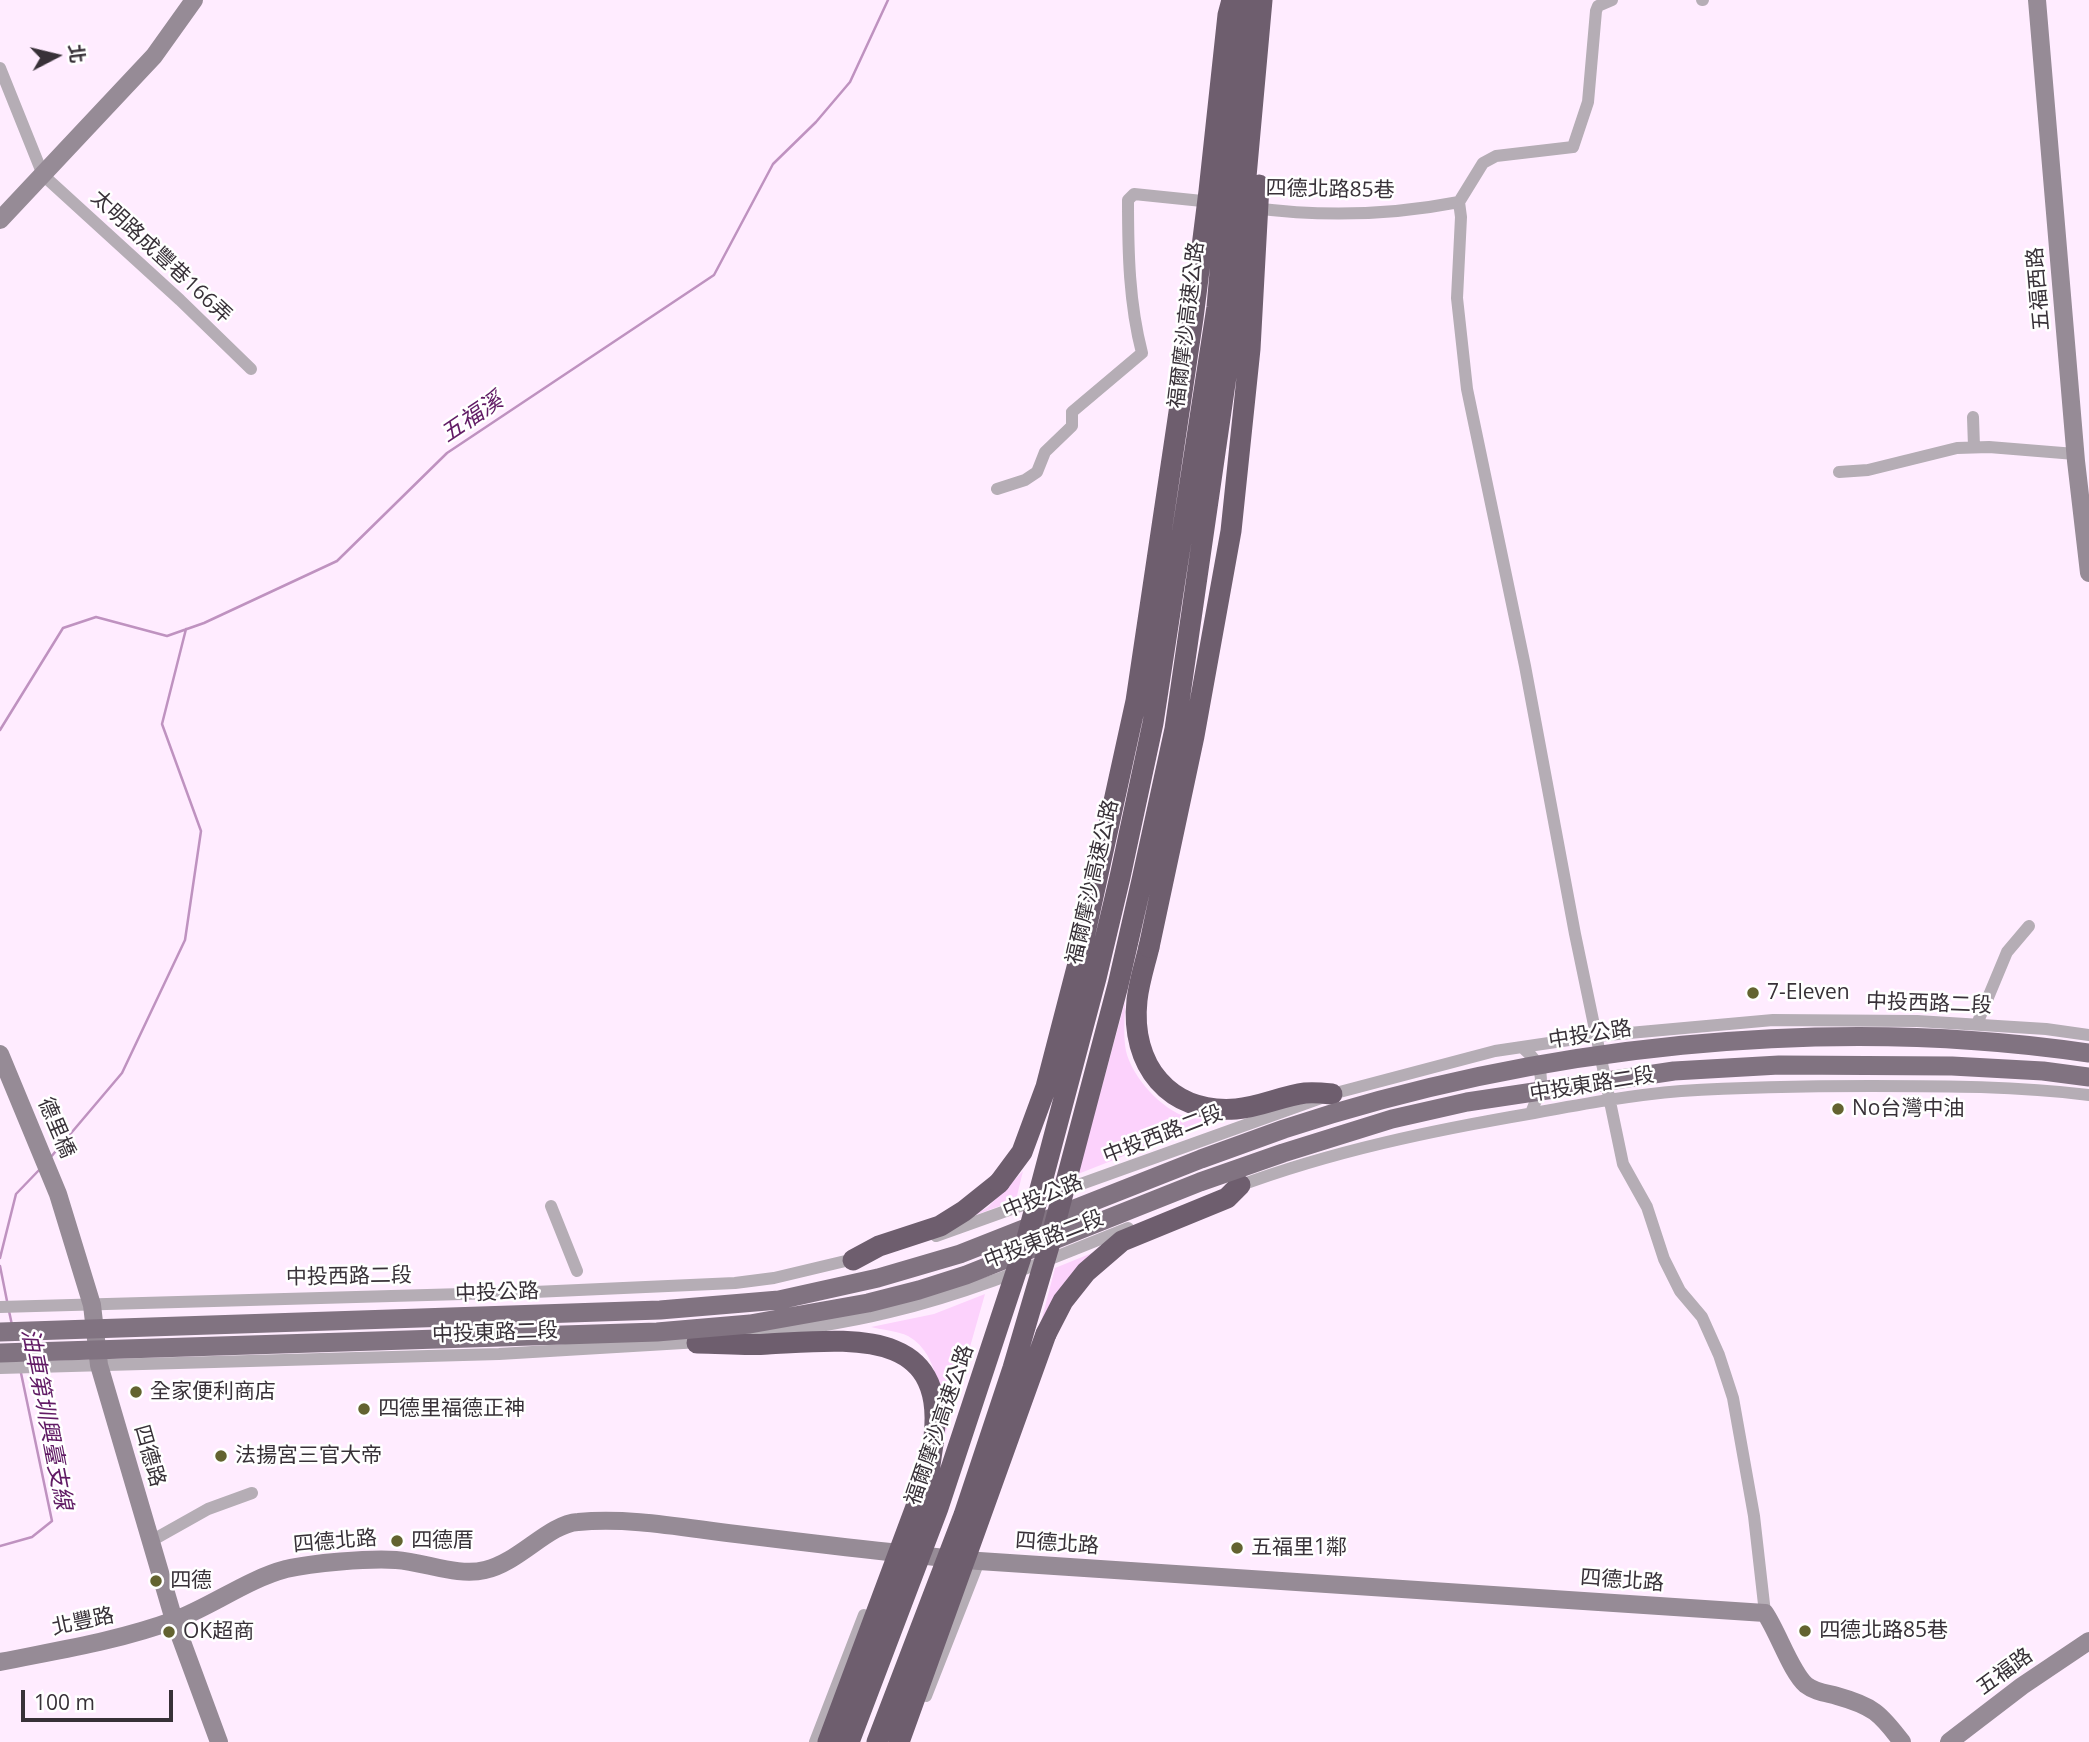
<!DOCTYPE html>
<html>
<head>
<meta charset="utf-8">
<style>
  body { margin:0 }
  #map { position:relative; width:2089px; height:1742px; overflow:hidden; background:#ffecff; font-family:"Open Sans","Noto Sans TC",sans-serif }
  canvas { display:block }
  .north { position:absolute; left:21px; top:21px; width:70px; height:70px; -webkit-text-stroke:5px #fff; paint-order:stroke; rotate:83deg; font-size:19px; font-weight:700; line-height:28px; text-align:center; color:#383138 }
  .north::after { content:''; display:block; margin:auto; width:24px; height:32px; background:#383138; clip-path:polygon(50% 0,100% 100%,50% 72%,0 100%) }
  .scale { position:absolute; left:21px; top:1690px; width:152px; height:32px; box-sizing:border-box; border:4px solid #383138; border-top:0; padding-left:9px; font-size:21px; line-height:24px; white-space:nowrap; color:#383138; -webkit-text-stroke:5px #fff; paint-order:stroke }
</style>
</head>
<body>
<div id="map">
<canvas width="2089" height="1742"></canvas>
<div class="north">北</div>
<div class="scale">100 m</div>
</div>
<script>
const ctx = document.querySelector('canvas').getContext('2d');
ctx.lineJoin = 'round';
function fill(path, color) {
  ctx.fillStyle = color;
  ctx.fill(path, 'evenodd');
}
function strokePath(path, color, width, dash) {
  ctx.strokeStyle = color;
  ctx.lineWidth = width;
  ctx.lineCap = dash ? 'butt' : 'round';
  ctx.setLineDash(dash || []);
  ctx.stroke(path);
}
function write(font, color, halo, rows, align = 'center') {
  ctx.font = font + ' "Open Sans","Noto Sans TC",sans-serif';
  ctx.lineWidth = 5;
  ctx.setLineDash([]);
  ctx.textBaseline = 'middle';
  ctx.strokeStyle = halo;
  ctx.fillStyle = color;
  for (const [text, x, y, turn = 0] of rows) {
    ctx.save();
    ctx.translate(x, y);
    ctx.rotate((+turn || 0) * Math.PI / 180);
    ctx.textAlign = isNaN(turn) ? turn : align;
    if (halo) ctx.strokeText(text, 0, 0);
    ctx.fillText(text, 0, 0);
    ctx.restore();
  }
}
const green = new Path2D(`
  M1125,1002C1125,1018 1123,1036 1126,1051C1132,1077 1162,1110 1187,1117C1196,1119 1206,1119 1215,1120L1078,1174Z
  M1023,1171L1016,1200L973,1216L988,1207Z
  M1097,1251L1040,1326L1055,1268Z
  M985,1294L943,1442C940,1407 943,1356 908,1336C898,1331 882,1330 871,1327L934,1314Z`);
const stream = new Path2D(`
  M0,730L63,628L96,617L167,636L204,623L337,561L447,453L714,275L773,164L816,122L850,82L888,0
  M50,1158L122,1073L185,940L201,831L162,724L186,629
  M0,1258L16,1194L41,1168
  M0,1266L7,1301
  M9,1311L12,1325
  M0,1546L32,1537L52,1521L21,1373`);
const street = new Path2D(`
  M1612,0L1598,6L1596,11L1588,102L1573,147L1496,156L1483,163L1459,202L1461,217L1457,298L1467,389L1525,666L1575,934L1623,1164L1647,1207L1664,1259L1680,1291L1702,1317L1719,1355L1733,1398L1754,1516L1765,1613
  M1702,0H1703
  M0,68L43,175L180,300L251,369
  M1254,208C1322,217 1392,215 1459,202
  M1973,417L1974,447
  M1839,472L1868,470L1957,448L1989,447L2075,454
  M997,489L1025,480L1037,472L1045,452L1072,426V412L1142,353C1129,303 1128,252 1128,200L1134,194L1212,202
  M1977,1024L2007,952L2029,926
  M1523,1048C1549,1069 1542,1086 1531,1113
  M1236,1187C1332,1151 1434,1130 1534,1113C1583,1104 1632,1095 1681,1091C1745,1087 1808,1086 1872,1086C1945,1086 2017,1086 2089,1095
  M551,1206L577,1271
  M936,1236L1332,1094L1495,1051L1596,1036L1773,1020L1917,1021L2046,1029L2089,1035
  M0,1307L534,1292L735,1283L774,1278L858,1258
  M746,1336C794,1330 842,1324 890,1312C971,1293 1050,1259 1128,1228
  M0,1368L499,1354L700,1342
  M151,1541L208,1509L252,1493
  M926,1696L979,1561
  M815,1742L864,1615`);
const secondary = new Path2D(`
  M2037,0L2076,461L2089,573
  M0,220L154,56L194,0
  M0,1054L58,1194L92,1305L99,1365L174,1620L219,1742
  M0,1662C59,1650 118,1641 175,1620C212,1606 248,1579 286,1569C312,1563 369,1558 396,1560C425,1562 458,1577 485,1570C520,1562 548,1524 578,1522C630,1517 685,1528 736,1534C817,1544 898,1554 979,1561L1765,1613C1778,1632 1791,1672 1806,1685C1815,1692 1826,1693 1837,1696C1873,1706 1880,1713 1902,1742
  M1949,1742L2022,1686L2089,1641`);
const highway = new Path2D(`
  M1149,947C1145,964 1139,982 1137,1000C1130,1065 1169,1114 1236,1109C1260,1107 1282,1096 1305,1093C1313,1092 1323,1093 1332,1094
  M853,1260L879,1246L940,1226L964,1211L999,1183
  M1046,1334L1063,1301L1086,1272L1122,1241L1227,1198L1240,1185
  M697,1343C721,1343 745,1346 768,1344C848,1340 951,1325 933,1444`);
const primaryBridge = new Path2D(`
  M0,1332L660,1310L779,1300L878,1278L960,1254L1201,1159L1284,1129C1535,1046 1826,1014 2089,1053
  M0,1353L657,1332L750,1324L868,1303L919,1290L966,1275L1200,1182L1283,1153L1392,1119L1467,1102L1674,1071L1779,1065L1952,1066L2043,1071L2089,1077`);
const highwayBridge = new Path2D(`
  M1149,947L1194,736L1231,531L1250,349L1259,185
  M999,1183L1022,1152L1046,1087L1080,956L1136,701L1193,318L1209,191L1228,15L1232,0
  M828,1742L929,1472L933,1444
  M849,1742L938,1508L1026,1242L1096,978L1120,877L1153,723L1217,307L1242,22L1241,0
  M877,1742L964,1515L1013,1368L1049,1246L1118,985L1142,880L1175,729L1231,342L1262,0
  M899,1742L1046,1334`);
const markers = [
  [1753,993,7,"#636330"],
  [1838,1109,7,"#636330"],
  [136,1392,7,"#636330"],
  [364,1409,7,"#636330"],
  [221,1456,7,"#636330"],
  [397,1541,7,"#636330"],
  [1237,1548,7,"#636330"],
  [156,1581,7,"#636330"],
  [1805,1631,7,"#636330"],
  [169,1632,7,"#636330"]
];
const streetNames = [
  ["四德北路85巷",1330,190,1],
  ["太明路成豐巷166弄",161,257,43],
  ["五福西路",2039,289,-95],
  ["福爾摩沙高速公路",1187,325,-83],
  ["福爾摩沙高速公路",1093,882,-77],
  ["中投西路二段",1929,1004,2],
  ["中投公路",1590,1035,-9],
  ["中投東路二段",1592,1085,-9],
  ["德里橋",56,1128,67],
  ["中投西路二段",1163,1135,-21],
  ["中投公路",1043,1197,-22],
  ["中投東路二段",1044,1240,-21],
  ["中投西路二段",349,1277,-1],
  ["中投公路",497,1293,-2],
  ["中投東路二段",495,1333,-2],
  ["福爾摩沙高速公路",940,1425,-71],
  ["四德路",149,1456,74],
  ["四德北路",335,1542,-5],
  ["四德北路",1057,1544,4],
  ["四德北路",1622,1581,4],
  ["北豐路",83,1622,-12],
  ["五福路",2005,1672,-36]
];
const poiNames = [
  ["7-Eleven",1767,993],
  ["No台灣中油",1852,1109],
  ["全家便利商店",150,1392],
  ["四德里福德正神",378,1409],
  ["法揚宮三官大帝",235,1456],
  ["四德厝",411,1541],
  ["五福里1鄰",1251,1548],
  ["四德",170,1581],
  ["四德北路85巷",1819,1631],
  ["OK超商",183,1632]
];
const waterNames = [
  ["五福溪",472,418,-34],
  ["油車第圳興臺支線",46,1419,79]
];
fill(green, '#fcd2fc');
strokePath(stream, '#bf92c0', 2.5);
strokePath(street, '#b5adb5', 12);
strokePath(secondary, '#968b96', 18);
strokePath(highway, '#6e5e6e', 21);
strokePath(primaryBridge, '#817381', 19);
strokePath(highwayBridge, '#6e5e6e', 21);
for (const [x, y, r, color] of markers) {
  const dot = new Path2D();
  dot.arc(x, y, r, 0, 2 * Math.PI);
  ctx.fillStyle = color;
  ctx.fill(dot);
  strokePath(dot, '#fff', 2.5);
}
write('21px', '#383138', '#fff', streetNames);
write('21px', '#383138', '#fff', poiNames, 'left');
write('italic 23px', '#611b65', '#fff', waterNames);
</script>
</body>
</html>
